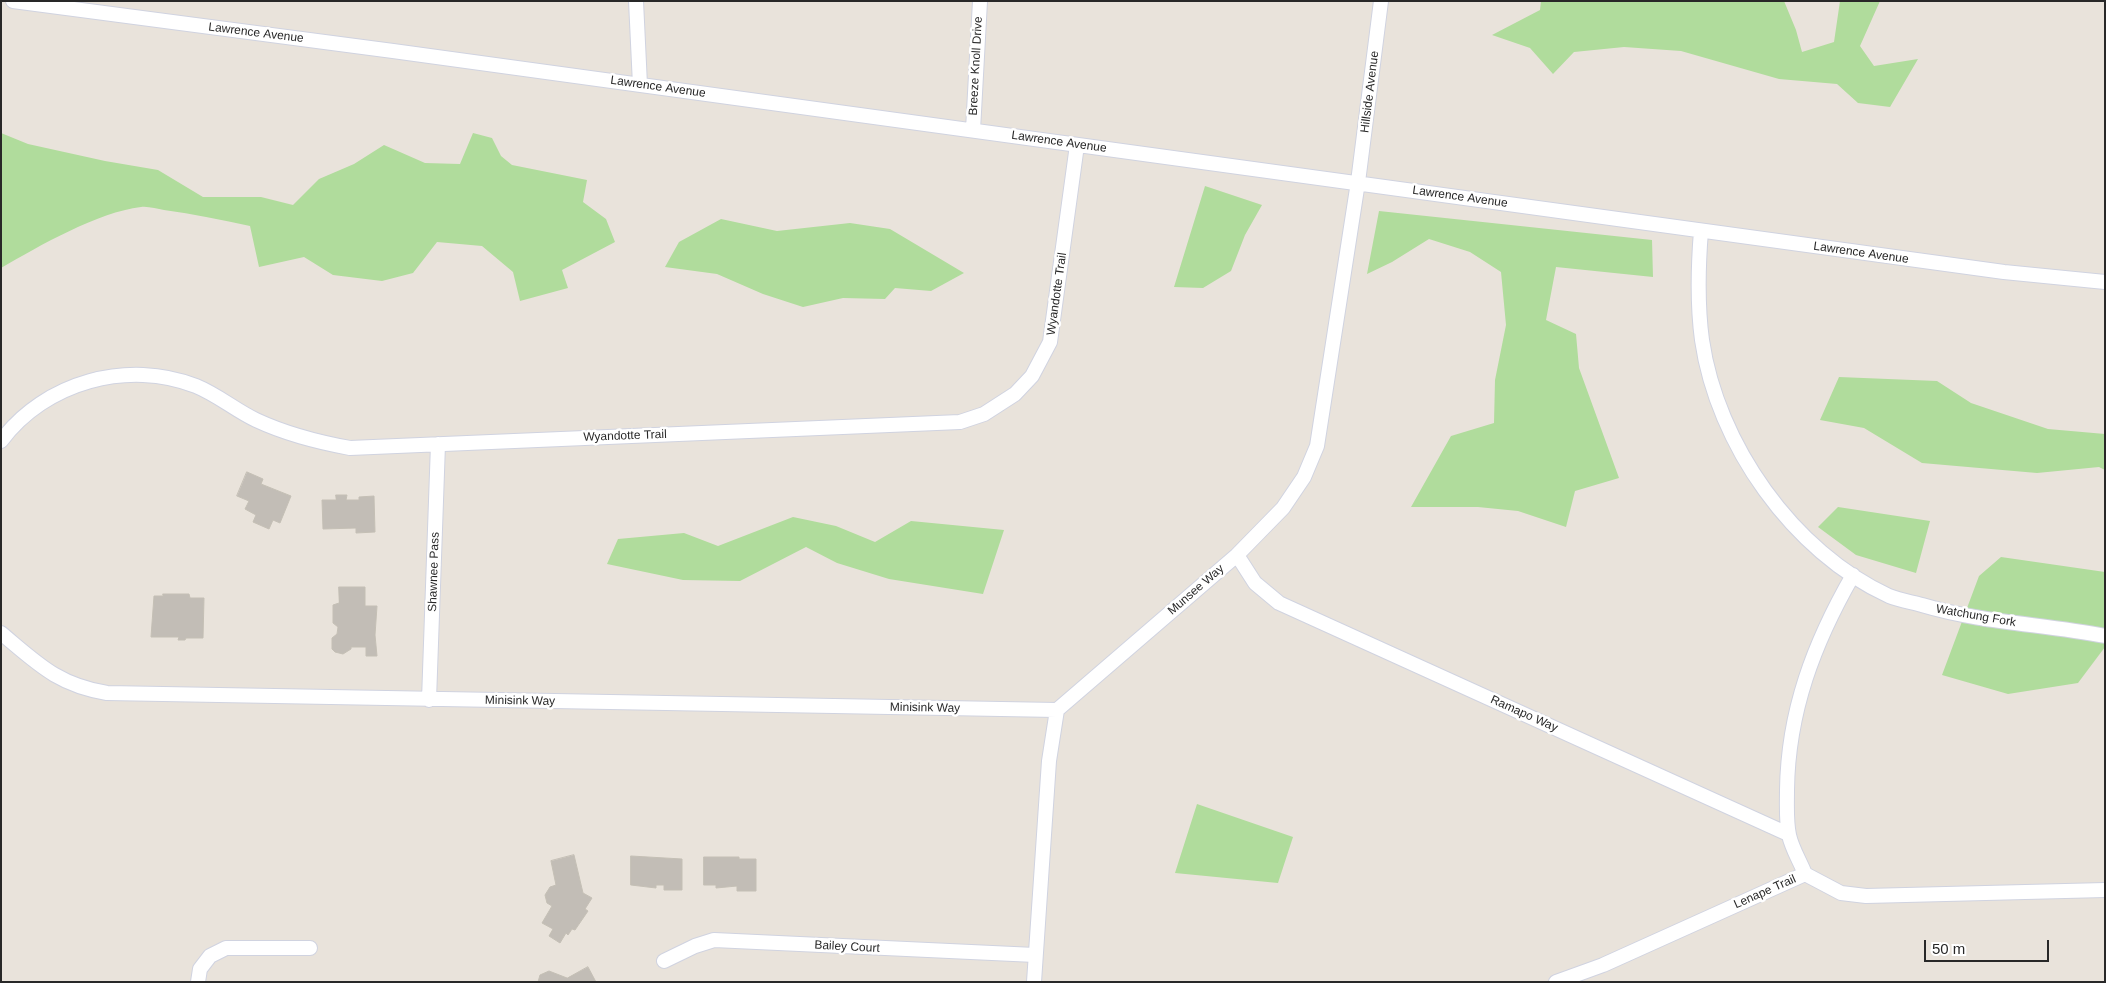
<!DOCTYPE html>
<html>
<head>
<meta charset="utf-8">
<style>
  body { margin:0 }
  #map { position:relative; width:2106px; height:983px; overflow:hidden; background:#e9e3db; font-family:Helvetica,sans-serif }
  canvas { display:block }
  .frame { position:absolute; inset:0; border:2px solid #282828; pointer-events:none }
  .scale { position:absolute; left:1924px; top:940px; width:125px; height:22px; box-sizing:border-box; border:2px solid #282828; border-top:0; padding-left:6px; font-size:15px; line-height:18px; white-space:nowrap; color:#282828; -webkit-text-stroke:4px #fff; paint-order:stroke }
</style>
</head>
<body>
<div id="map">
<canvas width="2106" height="983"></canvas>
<div class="frame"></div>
<div class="scale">50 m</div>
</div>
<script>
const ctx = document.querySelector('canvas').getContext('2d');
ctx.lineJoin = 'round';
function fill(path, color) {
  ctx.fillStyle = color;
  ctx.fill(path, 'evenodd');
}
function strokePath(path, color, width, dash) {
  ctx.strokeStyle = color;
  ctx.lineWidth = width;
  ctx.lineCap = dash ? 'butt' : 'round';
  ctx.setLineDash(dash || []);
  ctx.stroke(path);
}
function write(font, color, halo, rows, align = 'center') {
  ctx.font = font + ' Helvetica,sans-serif';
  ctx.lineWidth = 5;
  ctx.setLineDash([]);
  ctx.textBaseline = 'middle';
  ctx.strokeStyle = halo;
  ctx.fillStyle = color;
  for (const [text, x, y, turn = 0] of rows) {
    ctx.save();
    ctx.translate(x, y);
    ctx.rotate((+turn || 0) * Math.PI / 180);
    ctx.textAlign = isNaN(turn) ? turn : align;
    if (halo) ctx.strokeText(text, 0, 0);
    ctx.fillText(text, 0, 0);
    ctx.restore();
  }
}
const green = new Path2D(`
  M1541,1H1784L1796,30L1802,52L1834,42L1840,1H1880L1860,46L1874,66L1918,59L1890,107L1858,103L1837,84L1779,79L1681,51L1624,47L1574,52L1553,74L1530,48L1492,35L1540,10Z
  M1,133L28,144L105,161L158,170L203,197H261L293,205L319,179L354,164L384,145L425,163L460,164L473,133L492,138L501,156L512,165L587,180L583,202L606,219L615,242L562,270L568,288L520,301L513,272L482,246L437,242L413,273L382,281L333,275L304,257L259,267L250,226C222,220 193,214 164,210C157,209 148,206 141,207C98,212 39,246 1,268Z
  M1205,186L1262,205L1245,235L1231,271L1203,288L1174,287Z
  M1379,211L1652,240L1653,277L1556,267L1546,320L1576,334L1579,368L1619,478L1575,491L1566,527L1518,511L1478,507H1411L1451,436L1494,423L1495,380L1506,325L1501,272L1470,252L1429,239L1392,262L1367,274Z
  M721,219L777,231L850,223L890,229L964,273L931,291L895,288L885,299L843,298L803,307L763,294L717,274L665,267L679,242Z
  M1839,377L1937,381L1971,403L2048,429L2105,434V470L2099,467L2037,473L1922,463L1864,428L1820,420Z
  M1838,507L1930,521L1916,573L1856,555L1818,527Z
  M793,517L836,526L875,542L911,521L1004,530L983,594L889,579L837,563L806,547L740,581L683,580L607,564L618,539L684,533L718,546Z
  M2001,557L2105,572V647L2078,683L2008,694L1942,675L1979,576Z
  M1197,804L1293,837L1278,883L1175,873Z`);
const building = new Path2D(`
  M247,472L263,479L261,484L291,496L280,523L273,520L269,529L253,522L256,515L245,509L249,501L237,496Z
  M336,495H347L346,500H359V497L374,496L375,532L356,533V528L323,529L322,500H336Z
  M339,587H365V606H377L375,635L377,656H366V647H351V649L343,654L335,652L332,649V638L337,634L338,627L333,623V605L339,603Z
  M163,594H189L190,598H204L203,638H186L185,640H178L179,637H151L154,596H163Z
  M574,855L583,893L592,898L585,909L588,911L575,930L572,929L568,935L566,933L560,943L549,936L553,929L542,923L552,906L547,903L545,895L550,887L556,885L551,861Z
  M631,856L682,859V890H664V885H656V888L631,885Z
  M704,857H739V859H756V891H737V886L716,888V885H704Z
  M588,967L596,982H538L540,975L549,971L567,978Z`);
const minor = new Path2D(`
  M13,1L393,51L2004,272L2105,282
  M636,1L640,85
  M973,130L980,1
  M1701,231C1698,268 1697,303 1702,340C1717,444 1793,552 1889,596C1899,600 1911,602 1922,605C1982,623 2044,624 2105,636
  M1,441C45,382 128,359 196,386C218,395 235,410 256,420C286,434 317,442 350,448L960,422L984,414L1015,394L1032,376L1050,342L1077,145
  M1237,555L1255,583L1279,603L1788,834
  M1,633C38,664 58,685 107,693L1057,710
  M429,700L438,444
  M1805,874C1800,861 1792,849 1789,835C1786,821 1787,805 1787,790C1788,711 1814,643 1853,575
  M664,961L695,946L714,940L1035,955
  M198,982L200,969L210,956L226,948H310
  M1034,982L1049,761L1057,710L1237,555L1283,508L1304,477L1317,446L1358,182L1381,1
  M1556,982L1603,965L1805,874L1841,893L1866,896L2105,890`);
const streetNames = [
  ["Lawrence Avenue",256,33,7],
  ["Breeze Knoll Drive",976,66,-87],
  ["Lawrence Avenue",658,87,8],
  ["Hillside Avenue",1370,92,-83],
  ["Lawrence Avenue",1059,142,8],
  ["Lawrence Avenue",1460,197,8],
  ["Lawrence Avenue",1861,253,8],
  ["Wyandotte Trail",1057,294,-82],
  ["Wyandotte Trail",625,436,-2],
  ["Shawnee Pass",434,572,-88],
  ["Munsee Way",1196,590,-41],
  ["Watchung Fork",1976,616,10],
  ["Minisink Way",520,701,1],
  ["Minisink Way",925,708,1],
  ["Ramapo Way",1524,714,24],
  ["Lenape Trail",1765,892,-24],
  ["Bailey Court",847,947,3]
];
fill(green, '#b0dc9c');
fill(building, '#c2bdb6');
strokePath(building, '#c4bfb5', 1);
strokePath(minor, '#d0d3e0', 16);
strokePath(minor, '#fff', 14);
write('12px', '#282828', '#fff', streetNames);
</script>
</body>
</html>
